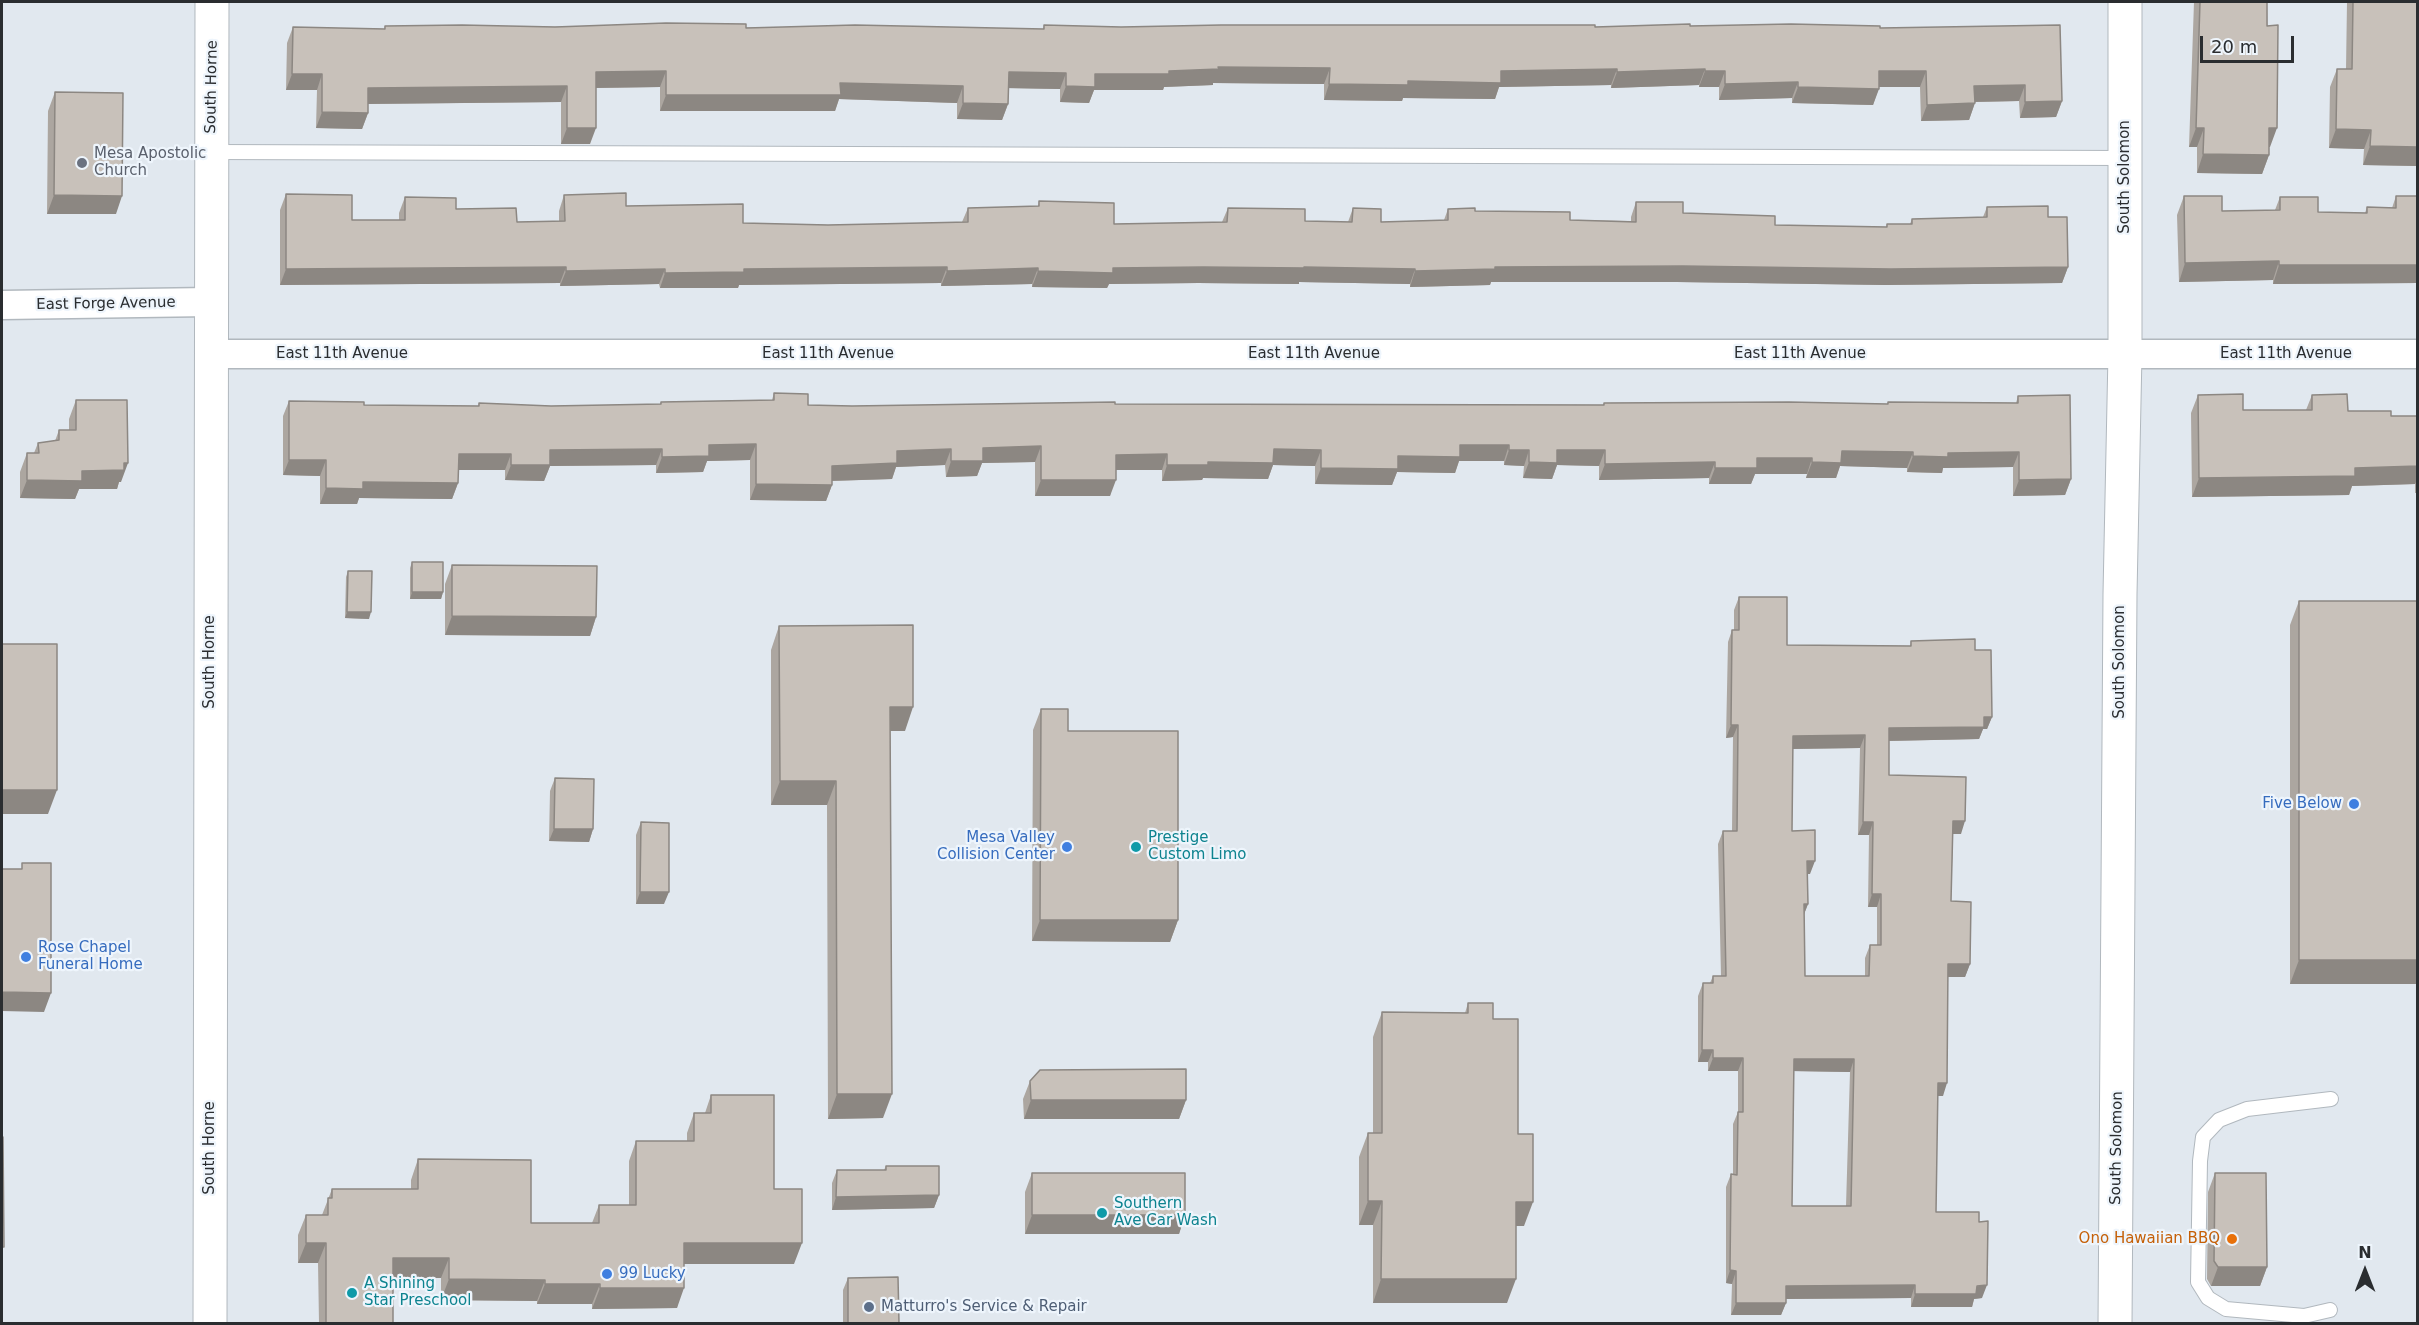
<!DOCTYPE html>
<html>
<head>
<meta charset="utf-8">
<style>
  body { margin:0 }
  #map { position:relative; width:2419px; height:1325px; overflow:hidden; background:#e1e8ef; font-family:"DejaVu Sans",sans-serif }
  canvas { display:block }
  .frame { position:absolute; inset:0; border:3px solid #2a2d30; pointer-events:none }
  .north { position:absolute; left:2335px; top:1241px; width:60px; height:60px; -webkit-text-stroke:4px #eef5fc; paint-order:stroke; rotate:0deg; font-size:16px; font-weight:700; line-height:24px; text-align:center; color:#2a2d30 }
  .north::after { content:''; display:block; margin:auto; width:21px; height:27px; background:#2a2d30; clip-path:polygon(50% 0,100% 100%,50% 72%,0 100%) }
  .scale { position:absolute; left:2200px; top:36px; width:94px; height:27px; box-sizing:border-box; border:3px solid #2a2d30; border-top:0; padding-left:8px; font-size:18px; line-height:21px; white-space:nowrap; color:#2a2d30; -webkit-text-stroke:4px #eef5fc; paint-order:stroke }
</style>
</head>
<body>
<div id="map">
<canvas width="2419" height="1325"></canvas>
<div class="frame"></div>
<div class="north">N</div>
<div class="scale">20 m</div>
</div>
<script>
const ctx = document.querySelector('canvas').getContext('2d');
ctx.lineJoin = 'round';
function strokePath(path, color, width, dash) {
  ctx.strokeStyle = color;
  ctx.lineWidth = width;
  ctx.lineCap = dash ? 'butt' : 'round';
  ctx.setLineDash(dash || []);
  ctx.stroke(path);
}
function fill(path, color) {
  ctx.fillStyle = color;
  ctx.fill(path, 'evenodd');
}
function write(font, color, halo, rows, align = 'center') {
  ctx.font = font + ' "DejaVu Sans",sans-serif';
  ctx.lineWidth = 4.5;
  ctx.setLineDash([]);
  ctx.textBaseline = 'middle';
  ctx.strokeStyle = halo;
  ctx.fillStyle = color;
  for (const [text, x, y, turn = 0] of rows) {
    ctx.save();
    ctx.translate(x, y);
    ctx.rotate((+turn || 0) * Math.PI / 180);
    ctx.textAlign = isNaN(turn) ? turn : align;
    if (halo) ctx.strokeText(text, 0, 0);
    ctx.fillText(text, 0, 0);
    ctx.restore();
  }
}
const lane = new Path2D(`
  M211,152L2125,158
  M2330,1310L2304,1316L2226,1309L2208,1298L2198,1282L2200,1161L2203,1137L2219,1120L2247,1109L2331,1099`);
const street = new Path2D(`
  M2,305L210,302
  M210,354H2418`);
const secondary = new Path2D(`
  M210,1324L212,2
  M2115,1324L2120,594L2125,354V2`);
const wall = new Path2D(`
  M2194,2H2267L2270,147H2269V155L2262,174L2197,173V147H2189Z
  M2347,2H2418V166L2363,165L2364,149L2329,148L2330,87L2337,69H2346Z
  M1044,25L1121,27H1595L1690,26L1880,28L2062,101L2056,117L2020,118L2019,101L1975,102L1969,120L1921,121L1920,87H1879L1873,105L1792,103V98L1719,100V87H1699V85L1611,88V85L1499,87L1495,99L1403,98L1402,101L1324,100V84L1213,83V85L1164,87L1163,90H1094L1089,103L1060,102V89L1009,88L1008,104L1002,120L957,119V103L839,99L835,111H660V87L596,88L590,144H561V102L368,104V113L362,129L316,128L317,90H286L287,43L293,27L384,29L385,26L1043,29Z
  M55,92L116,214H47L48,111Z
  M286,194L352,220H399V213L405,197L456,209L517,222L559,221V211L564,195L626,206L743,223L828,225L962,222L968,208L1038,206L1039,201L1114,224L1222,222L1228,208L1305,221L1348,222L1353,208L1381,222L1444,220L1448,209L1570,220L1631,221V217L1636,202L1683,213L1775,225L1886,227L1887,224H1910L1912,219L1983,217L1987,207L2048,217L2068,267L2062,283L1885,285L1677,282H1491L1490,285L1410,287V284L1299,282V284L1198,283L1109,284L1107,288L1032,287V284L941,286V283L739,285L738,288H660L659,284L560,286V283L280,285V210Z
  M2184,196L2222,211L2275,210L2280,197L2318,212L2365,213L2367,207L2392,208L2396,196H2418V283L2273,284V280L2179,282L2177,215Z
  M774,393L808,405L852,406L1115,404L1603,405L1604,403L1887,404L1888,402L2016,403L2018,396L2071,479L2065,495L2013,496V467L1943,468L1942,473L1907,472V468L1840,466L1836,478H1806L1807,474H1755L1751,484H1709V478L1599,480V466L1557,465L1552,479L1523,478L1524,466L1504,465V461H1459L1455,473L1397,472L1392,485L1315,484V466L1273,465L1268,479L1203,478L1202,480L1162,481V470H1116L1110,496H1035V462L982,463L977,476L946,477L945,465L896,467L892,479L832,481V485L826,501L750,500V460L707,461L703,472L656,473V465L550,466L544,481L505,480V470H458V483L452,499L359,498L357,504H320V476L283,475V416L289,401L364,405L478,406L479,403L551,406L660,404L661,402L772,400Z
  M2198,395L2243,410H2306L2312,395L2348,411L2391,416H2418V493H2415V484L2352,486L2349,495L2192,497L2191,413Z
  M76,400L121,482H119L117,489H79L75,499L20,498V472L27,453H34L38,443L55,441L59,430H69V419Z
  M412,562L443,592L441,599H410V568Z
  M452,565L596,617L590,636L445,635V584Z
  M348,571L369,619L345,618L346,577Z
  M1739,597L1787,645L1910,646L1911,641L1975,650L1992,717L1987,729H1983L1979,739L1889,741V775L1961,834H1953L1951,901L1970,964L1965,977H1948L1943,1096H1937L1936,1212L1982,1298L1974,1299L1972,1307H1911V1298L1786,1299V1303L1781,1315H1731L1732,1284L1726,1283V1187L1731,1174H1733V1124L1738,1112V1071H1708V1062H1698V996L1703,983H1710L1713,976H1721L1718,844L1723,831H1732L1733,737L1726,738L1728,642L1732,630H1734V610ZM1860,748L1858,835H1869L1868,907H1877V945H1870L1865,958V976H1805L1804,914L1808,904L1807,874H1810L1792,831V749ZM1794,1071L1850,1072L1846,1206H1792Z
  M2299,601L2418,984H2290V625Z
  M779,626L905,731H890L883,1118L828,1119L827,805H771V650Z
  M1041,709L1178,920L1170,942L1032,941L1033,730Z
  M555,778L593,829L589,842L549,841L550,791Z
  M641,822L664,904H636V835Z
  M1468,1003L1493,1019L1518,1134L1524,1226H1516L1507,1303H1373V1225H1359V1157L1368,1133H1373V1037L1382,1012L1465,1013Z
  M1030,1081L1186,1100L1179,1119H1024L1023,1099Z
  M711,1095L774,1189L794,1264H684L677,1308L592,1309V1304H537V1301L441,1300V1278H393V1323H319L318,1263H298V1235L306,1215H322L332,1189H411V1180L418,1159L531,1223H592L599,1205H629V1161L636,1141H687V1133L694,1113H705Z
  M886,1166L939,1195L934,1208L832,1210V1183L837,1170H884Z
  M1032,1173L1185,1215L1179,1234H1025V1192Z
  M2215,1173L2267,1267L2260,1286H2211L2207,1279L2208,1192Z
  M848,1278L899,1323H843V1290Z`);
const shadedWall = new Path2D(`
  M1218,67L1330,68L1324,84L1213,83V85L1164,87L1163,90H1094L1089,103L1060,102L1066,86L1095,74L1169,71Z
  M1617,69L1611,85L1499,87L1495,99L1403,98L1402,101L1324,100L1329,84L1408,81L1501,71Z
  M1705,69L1699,85L1611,88L1617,72Z
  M666,71L660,87L590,88L596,72Z
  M1705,71H1725L1719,87H1699Z
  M1879,71H1926L1920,87H1873Z
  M1009,72L1066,73L1060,89L1003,88Z
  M292,74H322L317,90H286Z
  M1798,82L1792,98L1719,100L1725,84Z
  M840,83L963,86L957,103L839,99L835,111H660L666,95Z
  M2025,85L2019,101L1969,102L1974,86Z
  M567,86L561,102L362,104L368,88Z
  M1798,87L1879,89L1873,105L1792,103Z
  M2062,101L2056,117L2020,118L2025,102Z
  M963,103L1008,104L1002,120L957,119Z
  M1975,103L1969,120L1921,121L1927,105Z
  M322,112L368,113L362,129L316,128Z
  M567,128H596L590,144H561Z
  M2196,128H2204L2197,147H2189Z
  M2269,128H2277L2270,147H2262Z
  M2336,129L2371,130L2364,149L2329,148Z
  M2370,146L2418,147V166L2363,165Z
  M2203,154L2269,155L2262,174L2197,173Z
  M54,195L122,196L116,214H47Z
  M2279,261L2273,280L2179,282L2185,263Z
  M2279,265H2418V283L2273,284Z
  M1683,266L2068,267L2062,283L1885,285L1677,282H1491L1490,285L1410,287L1415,271L1495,267Z
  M566,267L560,283L280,285L286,269Z
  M947,267L941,283L739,285L738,288H660L665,273L744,269Z
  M1203,267H1304L1415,269L1410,284L1299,282V284L1198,283L1109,284L1107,288L1032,287L1038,271L1113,268Z
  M1038,268L1032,284L941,286L947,271Z
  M665,269L659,284L560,286L566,271Z
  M756,444L750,460L707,461L703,472L656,473L662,457L709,445Z
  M1460,445H1509L1504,461H1459L1455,473L1397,472L1392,485L1315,484L1321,468L1398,456Z
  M1041,446L1035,462L982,463L977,476L946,477L951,461L983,448Z
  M662,449L656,465L550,466L544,481L505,480L511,465L550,450Z
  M951,449L945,465L896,467L892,479L826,481L832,466L897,451Z
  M1274,449L1321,450L1315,466L1273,465L1268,479L1203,478L1202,480L1162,481L1167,465Z
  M1509,450H1529L1524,466L1504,465Z
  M1557,450H1605L1599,466L1557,465L1552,479L1523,478L1529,462Z
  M1842,451L1913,452L1907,468L1840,466L1836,478H1806L1812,462Z
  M2019,452L2013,467L1943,468L1942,473L1907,472L1913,456L1948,453Z
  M459,454H511L505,470H453Z
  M1167,454L1162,470H1110L1116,455Z
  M1757,458H1812L1807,474H1755L1751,484H1709L1715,468Z
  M289,460H326L320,476L283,475Z
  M1715,462L1709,478L1599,480L1605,464Z
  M124,463H128L121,482H119L117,489H79L75,499L20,498L27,480Z
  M2418,466V478L2415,484L2352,486L2349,495L2192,497L2199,478L2355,468Z
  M2071,479L2065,495L2013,496L2019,480Z
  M1041,480H1116L1110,496H1035Z
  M363,482L458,483L452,499L359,498L357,504H320L326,488Z
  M756,484L832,485L826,501L750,500Z
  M412,592H443L441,599H410Z
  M347,612H371L369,619L345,618Z
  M452,616L596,617L590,636L445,635Z
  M890,707H913L905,731H881Z
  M1984,717H1992L1987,729H1983L1979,739L1884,741L1889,728Z
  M1731,725H1738L1733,737L1726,738Z
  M1865,735L1860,748L1788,749L1793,736Z
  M780,781H836L827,805H771Z
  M2,790H57L48,814H2Z
  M1953,821H1965L1961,834H1948Z
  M1863,822H1873L1869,835H1858Z
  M554,829H593L589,842L549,841Z
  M1807,861H1815L1810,874H1803Z
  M640,892H669L664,904H636Z
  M1872,894H1881L1877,907H1868Z
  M1804,904H1808L1803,917Z
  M1040,920H1178L1170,942L1032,941Z
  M2299,960H2418V984H2290Z
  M1948,964H1970L1965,977H1943Z
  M2,992L51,993L44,1012L2,1011Z
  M1702,1050H1713L1708,1062H1698Z
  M1713,1058H1743L1738,1071H1708Z
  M1794,1059H1854L1850,1072L1789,1071Z
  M1938,1083H1947L1943,1096H1933Z
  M837,1094H892L883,1118L828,1119Z
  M1031,1100H1186L1179,1119H1024Z
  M939,1195L934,1208L832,1210L836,1197Z
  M1368,1201H1382L1373,1225H1359Z
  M1516,1202H1533L1524,1226H1508Z
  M1032,1215H1185L1179,1234H1025Z
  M306,1243H326L318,1263H298Z
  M684,1243H802L794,1264H677Z
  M393,1258H449L441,1278H386Z
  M2218,1267H2267L2260,1286H2211Z
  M1730,1270L1736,1271L1732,1284L1726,1283Z
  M449,1279L545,1280L537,1301L441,1300Z
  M1381,1279H1516L1507,1303H1373Z
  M545,1284H600L592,1304H537Z
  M1915,1285L1911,1298L1782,1299L1786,1286Z
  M1987,1285L1982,1298L1974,1299L1972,1307H1911L1915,1294Z
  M600,1288H684L677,1308L592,1309Z
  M1736,1303H1786L1781,1315H1731Z`);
const building = new Path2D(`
  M2200,2H2267V26L2278,25L2277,128H2269V155L2203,154L2204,128H2196Z
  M2353,2H2418V147L2370,146L2371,130L2336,129L2337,69H2352Z
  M666,23L746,24V28L855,25L1044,29V25L1121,27L1221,25H1595V27L1690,24V26L1791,24L1880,26V28L2060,25L2062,101L2025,102V85L1974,86L1975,103L1927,105L1926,71H1879V89L1798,87V82L1725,84V71H1705V69L1617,72V69L1501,71V83L1408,81V85L1329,84L1330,68L1218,67L1219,69L1169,71V74H1095V87L1066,86V73L1009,72L1008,104L963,103V86L840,83L841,95H666V71L596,72V128H567V86L368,88V113L322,112V74H292L293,27L385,29V26L462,25L555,27Z
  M55,92L123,93L122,196L54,195Z
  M626,193V206L743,204V223L828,225L968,222V208L1039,206V201L1114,203V224L1227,222L1228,208L1305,209V221L1352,222L1353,208L1381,209V222L1448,220V209L1475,208V211L1570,212V220L1636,222V202H1683V213L1775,216V225L1887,227V224H1912V219L1987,217V207L2048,206V217H2067L2068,267L1891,269L1683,266L1495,267V269L1415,271V269L1304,267V268L1203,267L1113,268V273L1038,271V268L947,271V267L744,269V272L665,273V269L566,271V267L286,269V194L352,195V220H405V197L456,198V209L516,208L517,222L565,221L564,195Z
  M2184,196H2222V211L2280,210V197H2318V212L2367,213V207L2396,208V196H2418V265H2279V261L2185,263Z
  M774,393L808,394V405L852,406L1115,402V404L1604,405V403L1789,402L1888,404V402L2018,403V396L2070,395L2071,479L2019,480V452L1948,453V457L1913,456V452L1842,451L1841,463L1812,462V458H1757V468H1715V462L1605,464V450H1557V463L1529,462V450H1509V445H1460V457L1398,456V469L1321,468V450L1274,449L1273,463L1208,462V465H1167V454L1116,455V480H1041V446L983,448V461H951V449L897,451V463L832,466V485L756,484V444L709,445V456L662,457V449L550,450V465H511V454H459L458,483L363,482V489L326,488V460H289V401L364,402V405L479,406V403L551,406L661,404V402L774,400Z
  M2243,394V410H2312V395L2347,394L2348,411H2391V416H2418V466L2355,468V476L2199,478L2198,395Z
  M76,400H127L128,463H124V470L82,471V481L27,480V453H39L38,443L59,440V430H76Z
  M412,562H443V592H412Z
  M452,565L597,566L596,617L452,616Z
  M348,571H372L371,612H347Z
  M1739,597H1787V645L1911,646V641L1975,639V650H1991L1992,717H1984V727L1889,728V775L1966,777L1965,821H1953L1951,901L1971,902L1970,964H1948L1947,1083H1938L1936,1212H1979V1222L1988,1221L1987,1285L1977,1286L1976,1294H1915V1285L1786,1286V1303H1736V1271L1730,1270L1731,1174L1737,1175L1738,1112H1743V1058H1713V1050H1702L1703,983H1713V976H1726L1723,831H1737L1738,725H1731L1732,630H1739ZM1865,735L1863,822H1873L1872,894H1881V945H1870L1869,976H1805L1804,904H1808L1807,861H1815V830L1792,831L1793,736ZM1794,1059H1854L1851,1206H1792Z
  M2299,601H2418V960H2299Z
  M913,625V707H890L892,1094H837L836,781H780L779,626Z
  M2,644H57V790H2Z
  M1041,709H1068V731H1178V920H1040Z
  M555,778L594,779L593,829H554Z
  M641,822L669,823V892H640Z
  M22,863H51V993L2,992V869H22Z
  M1468,1003H1493V1019H1518V1134H1533V1202H1516V1279H1381L1382,1201H1368V1133H1382V1012L1468,1013Z
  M1186,1069V1100H1031L1030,1081L1040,1070Z
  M711,1095H774V1189H802V1243H684V1288H600V1284H545V1280L449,1279V1258H393V1323H326V1243H306V1215H328V1198H332V1189H418V1159L531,1160V1223H599V1205H636V1141H694V1113H711Z
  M2,1137H3L4,1247H2Z
  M886,1166H939V1195L836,1197L837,1170H886Z
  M1032,1173H1185V1215H1032Z
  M2215,1173H2266L2267,1267H2218L2214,1261Z
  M898,1277L899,1323H848V1278Z`);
const markers = [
  [82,163,6,"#6b7280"],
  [2354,804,6,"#3f7fe0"],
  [1067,847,6,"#3f7fe0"],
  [1136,847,6,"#0f9aa8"],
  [26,957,6,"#3f7fe0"],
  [1102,1213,6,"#0f9aa8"],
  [2232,1239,6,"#e8710a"],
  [607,1274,6,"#3f7fe0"],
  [352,1293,6,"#0f9aa8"],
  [869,1307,6,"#5c6f8a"]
];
const streetNames = [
  ["South Horne",212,87,-89],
  ["South Solomon",2125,177,-90],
  ["East Forge Avenue",106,304,-1],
  ["East 11th Avenue",342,354],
  ["East 11th Avenue",828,354],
  ["East 11th Avenue",1314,354],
  ["East 11th Avenue",1800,354],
  ["East 11th Avenue",2286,354],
  ["South Horne",210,662,-90],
  ["South Solomon",2120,662,-90],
  ["South Horne",210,1148,-90],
  ["South Solomon",2117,1148,-89]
];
const worshipNames = [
  ["Mesa Apostolic",94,154],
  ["Church",94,171]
];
const shopNames = [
  ["Five Below",2342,804],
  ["Mesa Valley",1055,838],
  ["Collision Center",1055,855],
  ["Rose Chapel",38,948,"left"],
  ["Funeral Home",38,965,"left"],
  ["99 Lucky",619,1274,"left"]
];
const cultureNames = [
  ["Prestige",1148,838],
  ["Custom Limo",1148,855],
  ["Southern",1114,1204],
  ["Ave Car Wash",1114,1221],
  ["A Shining",364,1284],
  ["Star Preschool",364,1301]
];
const foodNames = [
  ["Ono Hawaiian BBQ",2220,1239]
];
const serviceNames = [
  ["Matturro's Service & Repair",881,1307]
];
strokePath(lane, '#b1b8be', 16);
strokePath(street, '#b1b8be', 31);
strokePath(secondary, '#b1b8be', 35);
strokePath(lane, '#fff', 14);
strokePath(street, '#fff', 28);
strokePath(secondary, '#fff', 33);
fill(wall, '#aca6a0');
fill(shadedWall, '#8c8782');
fill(building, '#c8c1ba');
strokePath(building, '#8c8782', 1.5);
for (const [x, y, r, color] of markers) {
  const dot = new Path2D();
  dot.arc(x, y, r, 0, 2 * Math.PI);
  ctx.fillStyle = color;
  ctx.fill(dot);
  strokePath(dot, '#eef5fc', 2);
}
write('15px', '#2a2d30', '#eef5fc', streetNames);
write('15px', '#5b616d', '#eef5fc', worshipNames, 'left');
write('15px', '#366cbe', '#eef5fc', shopNames, 'right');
write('15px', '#0d838f', '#eef5fc', cultureNames, 'left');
write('15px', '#c56008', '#eef5fc', foodNames, 'right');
write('15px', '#4e5e75', '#eef5fc', serviceNames, 'left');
</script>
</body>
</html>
